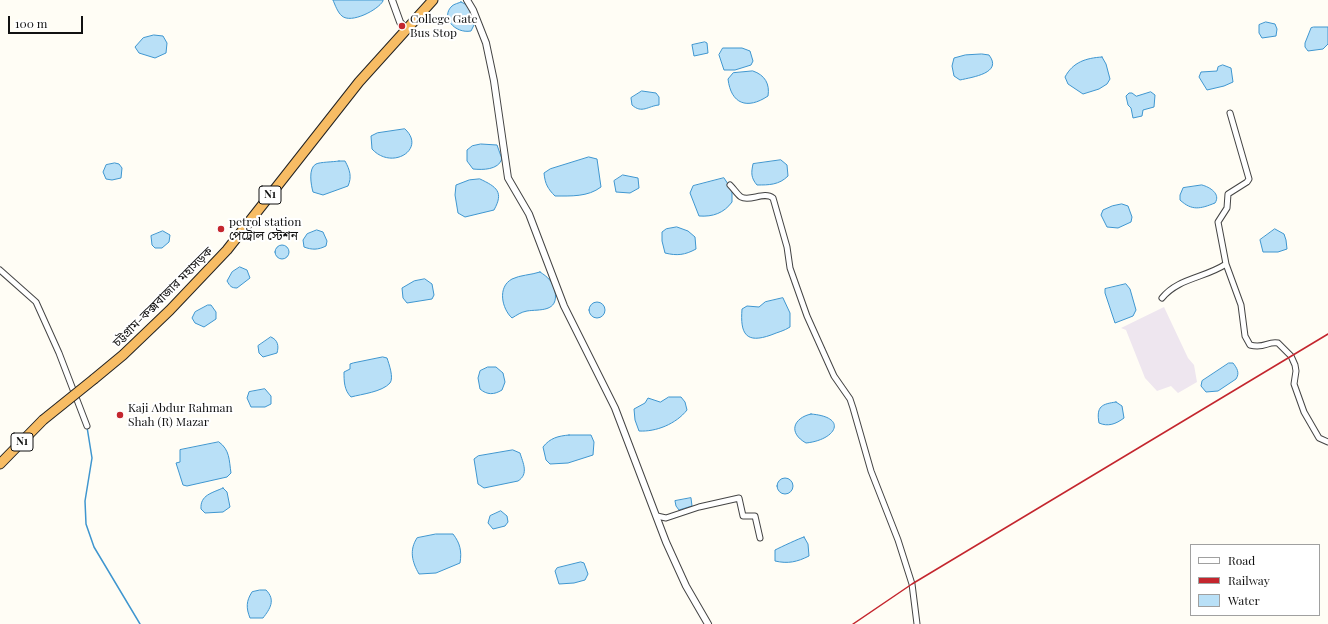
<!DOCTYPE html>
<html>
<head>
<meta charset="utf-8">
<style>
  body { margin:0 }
  #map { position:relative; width:1328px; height:624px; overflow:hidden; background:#fffdf5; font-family:"Playfair Display",serif }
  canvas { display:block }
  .legend { position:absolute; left:1190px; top:544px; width:130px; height:72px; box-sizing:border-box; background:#fff; border:1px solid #a0a0a0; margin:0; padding:5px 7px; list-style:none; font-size:12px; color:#111 }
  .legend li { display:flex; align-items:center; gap:8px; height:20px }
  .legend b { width:20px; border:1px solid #a0a0a0 }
  .scale { position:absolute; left:8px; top:16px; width:75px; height:18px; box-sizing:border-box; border:2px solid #111; border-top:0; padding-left:5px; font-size:12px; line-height:14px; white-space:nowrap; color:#111; -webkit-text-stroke:3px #fff; paint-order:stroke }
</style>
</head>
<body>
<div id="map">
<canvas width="1328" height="624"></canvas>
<ul class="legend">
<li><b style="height:5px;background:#fff"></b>Road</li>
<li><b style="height:5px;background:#c4262e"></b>Railway</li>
<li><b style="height:11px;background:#b9e0f7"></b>Water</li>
</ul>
<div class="scale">100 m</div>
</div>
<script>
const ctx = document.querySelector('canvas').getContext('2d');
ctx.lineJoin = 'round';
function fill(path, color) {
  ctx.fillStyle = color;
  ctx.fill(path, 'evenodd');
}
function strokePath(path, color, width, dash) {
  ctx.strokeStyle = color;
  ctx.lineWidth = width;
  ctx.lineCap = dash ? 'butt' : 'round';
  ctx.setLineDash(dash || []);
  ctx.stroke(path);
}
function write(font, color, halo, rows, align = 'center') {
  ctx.font = font + ' "Playfair Display","Noto Sans Bengali",serif';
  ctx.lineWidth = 4;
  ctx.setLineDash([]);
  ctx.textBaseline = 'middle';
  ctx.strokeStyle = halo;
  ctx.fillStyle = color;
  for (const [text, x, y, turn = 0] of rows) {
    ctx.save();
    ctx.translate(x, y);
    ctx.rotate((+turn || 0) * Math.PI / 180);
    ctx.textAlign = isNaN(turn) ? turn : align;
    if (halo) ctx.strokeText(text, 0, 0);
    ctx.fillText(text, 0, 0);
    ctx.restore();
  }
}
const industrial = new Path2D(`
  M1164,307L1188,358L1194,365L1197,382L1178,393L1171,386L1157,391L1145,378L1126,330L1121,328Z`);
const water = new Path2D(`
  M333,0H383V1C378,10 351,24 342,16C338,13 335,5 333,0Z
  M461,2L469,6L475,23L471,31C455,34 440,17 452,6C454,4 459,3 461,2Z
  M1266,22L1275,24L1277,29L1276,36L1262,38L1259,33V25Z
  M1314,27H1328V44L1323,49L1308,51L1305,47V43L1311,28Z
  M154,35L163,36L167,43L166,53L155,58L139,53L135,47L143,38Z
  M705,42L707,43L708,53L694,56L692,45Z
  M723,48H742L750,51L753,61L751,65L735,70H724L719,55Z
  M982,54L989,55C1003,73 973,77 960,80L954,76L952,66L954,58L965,55Z
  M1102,57L1106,64L1110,79L1107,84L1099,89L1083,94L1068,84L1065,77C1073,62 1086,58 1102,57Z
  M1223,65L1231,68L1233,82L1224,86L1207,90L1199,77L1201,72L1217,71L1218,67Z
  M753,71C765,75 770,84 768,96C747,110 731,104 728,79L733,73Z
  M642,91L656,93L659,97V105C648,106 642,114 632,105L631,98Z
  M1151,92L1155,95L1154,107L1143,110L1142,116L1133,118L1131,108L1128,105L1126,96L1129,93H1132L1136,96Z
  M405,129C427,149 392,171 372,149L371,136L377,133Z
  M481,144L497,145L502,159C498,170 483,170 473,169L467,161V150L472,146Z
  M589,157L597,159L601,187C588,197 571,196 555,196C548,189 545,184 544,173L550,169Z
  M781,160L787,165L788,176C779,185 769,185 757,185C751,178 751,173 753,164Z
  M339,161H345C350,170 352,177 348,186L323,195L313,192C311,185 308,168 316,164C320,162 333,162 339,161Z
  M115,163L119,164L122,168L121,178L112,180L106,179L103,172L106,165Z
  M623,175L638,178L639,188L630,193L616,192L614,181Z
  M724,178L732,190V202C724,213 713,217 699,216L690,193L693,186Z
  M480,179C497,187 504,192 494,210L465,217L458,213L455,195L456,185L469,180Z
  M1202,185C1210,187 1221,194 1215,203C1200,209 1192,211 1180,200V195L1183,188Z
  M1122,204L1128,206L1132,217L1131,222L1118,228L1107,227L1101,215L1103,210L1112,206Z
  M677,227L688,231L695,237L696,249C685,255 677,256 665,253L662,241V232L666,229Z
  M1275,229L1284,234L1286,240L1287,249L1278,252H1263L1260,240Z
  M317,230L323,232L327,241L326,246C318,250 312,250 304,247L303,240L307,234Z
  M163,231L170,235L169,242L162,248H155L152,245L151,236Z
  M275 252a7 7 0 1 1 14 0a7 7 0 1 1-14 0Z
  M240,267L247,270L250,278L237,288C231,288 230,286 227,281L232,272Z
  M540,272C548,277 553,282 555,291C559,313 539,309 527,311C521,312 517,315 512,318C502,309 497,287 512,279C520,275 531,275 540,272Z
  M425,279L432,284L434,295L432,299L407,303L403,298L402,288L414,281Z
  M1126,284L1130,289L1136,310L1133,316L1115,323L1105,293V289Z
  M783,298L790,313V327C784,331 778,332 771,335C746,344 740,334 742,309L747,306L759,307L765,302Z
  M589 310a8 8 0 1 1 16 0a8 8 0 1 1-16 0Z
  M208,305H211L216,312V319L204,327L195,323L192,318L195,312Z
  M271,337C278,340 279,346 277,353L263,357L259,353L258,346Z
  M383,357L387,358C389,364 394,378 390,383C382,392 362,394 351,397C344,390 344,381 344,372L350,369V364L353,363Z
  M1229,363H1233C1237,368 1240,373 1236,379L1218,391L1206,392L1201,386L1202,381Z
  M488,367H496L503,373L505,382L502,390C494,395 487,395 480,389L478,378L480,371Z
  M265,389L271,396V404L265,407H251L247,398L249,392Z
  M669,397H681L685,402L687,410C676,424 656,432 639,431L635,420L634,409L645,403L648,398L660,402Z
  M1116,402L1122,406L1124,418C1116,424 1108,427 1099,423C1096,406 1102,404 1116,402Z
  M811,414C849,417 836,440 806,443C788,433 793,418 811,414Z
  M569,435H591L594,442L593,455L568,463L550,464L546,460L543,447C550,438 558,436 569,435Z
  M219,442C230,450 229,460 231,473L227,477L187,486L183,485L176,463L180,462V450Z
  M513,450L520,453C523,463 529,474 518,481L484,488L478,484L474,459L478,456Z
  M777 486a8 8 0 1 1 16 0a8 8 0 1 1-16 0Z
  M223,488L227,492L230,507L223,512L205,513L201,509C200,495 212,493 223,488Z
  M691,498L692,506L679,510L676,506L675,501Z
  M501,511L507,516L508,522L505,526L493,529L488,523L490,516Z
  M436,534H453C460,543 462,551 460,563L436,573L419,574C412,562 409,550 417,538Z
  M804,537L808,544L809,556C797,562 788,564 775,561V550C781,547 800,538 804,537Z
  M581,562L584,563L588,574L585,580L574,583L559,584L555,571L557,568Z
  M260,590H266C276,600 270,609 263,618H250C246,608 246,601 252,592Z`);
const stream = new Path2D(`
  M87,427L92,458L85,501L86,524L94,547L140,624`);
const minor = new Path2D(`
  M730,185C734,189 737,194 741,197C750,202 764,191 773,198L787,247L790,268L807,316L834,376L850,399L853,408L871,471L898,540L912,584L917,624
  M1226,264L1241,305L1245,336L1250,345C1265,349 1267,341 1278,343L1291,356L1295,365L1296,371L1294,384L1304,412L1319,438L1328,442
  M0,270L36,302L59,353L87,426
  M1162,298C1178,278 1205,278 1226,264L1218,222L1227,208L1228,194L1247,182L1249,179L1230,113
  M657,516L666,518L699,507L739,498L743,516H755L760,538`);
const tertiary = new Path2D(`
  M392,0L400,22L406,30
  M467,0L473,10L486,43L494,81L508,178L529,214L564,306L615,408L666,542L686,586L708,624`);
const trunk = new Path2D(`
  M94,379L123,355L170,310L227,250L359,82L433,0
  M0,464L43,420`);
const rail = new Path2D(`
  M853,624L912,584L1328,334`);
const trunkBridge = new Path2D(`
  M43,420L94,379`);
const markers = [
  [402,26,4,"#c4262e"],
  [221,229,4,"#c4262e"],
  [120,415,4,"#c4262e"]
];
const shields = [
  [270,195,22],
  [22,442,22]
];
const shieldNames = [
  ["N1",270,195],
  ["N1",22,442]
];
const poiNames = [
  ["College Gate",410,19],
  ["Bus Stop",410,33],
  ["petrol station",229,222],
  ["পেট্রোল স্টেশন",229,236],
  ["Kaji Abdur Rahman",128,408],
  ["Shah (R) Mazar",128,422]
];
const streetNames = [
  ["চট্টগ্রাম-কক্সবাজার মহাসড়ক",163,297,-45]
];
fill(industrial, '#eee6ef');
fill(water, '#b9e0f7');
strokePath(water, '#3f96cf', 1);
strokePath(stream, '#3f96cf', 1.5);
strokePath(minor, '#444', 7);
strokePath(tertiary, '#444', 8);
strokePath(trunk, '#222', 11);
strokePath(minor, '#fff', 5);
strokePath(tertiary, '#fff', 6);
strokePath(trunk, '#f7bc64', 9);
strokePath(rail, '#c4262e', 1.5);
strokePath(trunkBridge, '#222', 11, []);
strokePath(trunkBridge, '#f7bc64', 9);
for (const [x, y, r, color] of markers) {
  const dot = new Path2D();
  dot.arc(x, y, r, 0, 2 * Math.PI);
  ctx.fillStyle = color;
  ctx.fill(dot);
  strokePath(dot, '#fff', 1.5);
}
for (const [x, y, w] of shields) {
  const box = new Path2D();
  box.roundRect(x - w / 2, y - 9, w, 18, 3);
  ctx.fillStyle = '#fff';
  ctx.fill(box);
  strokePath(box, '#111', 1);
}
write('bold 11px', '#111', null, shieldNames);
write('12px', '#111', '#fff', poiNames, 'left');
write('12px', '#111', '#fff', streetNames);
</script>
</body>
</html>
